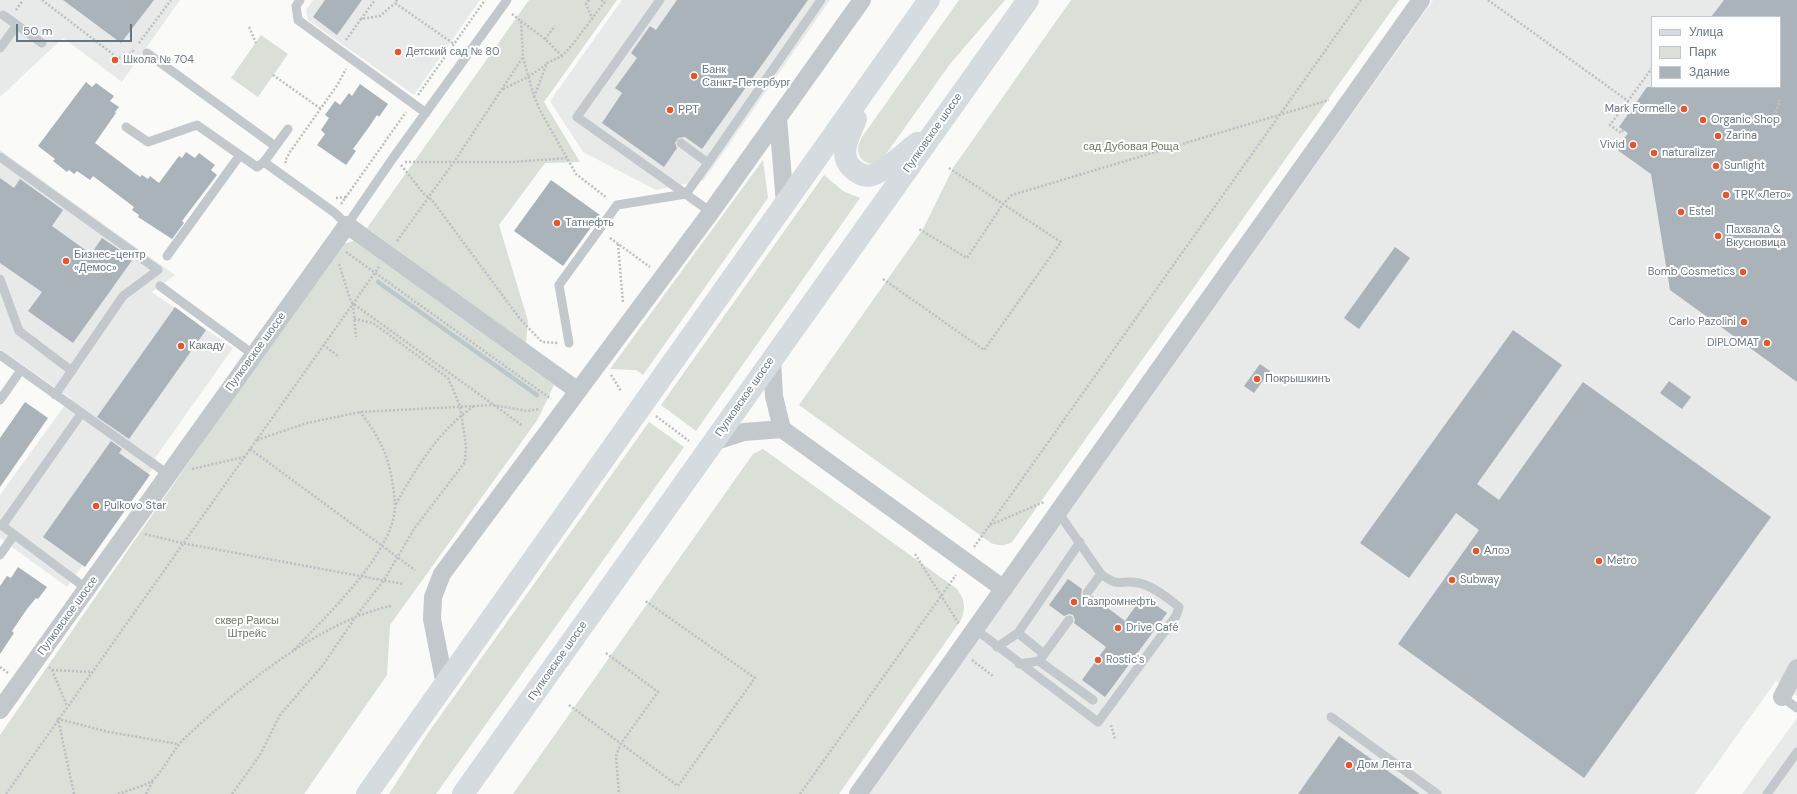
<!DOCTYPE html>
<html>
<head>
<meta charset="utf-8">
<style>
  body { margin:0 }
  #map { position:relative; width:1797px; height:794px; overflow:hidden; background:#fafaf8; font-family:"DM Sans",sans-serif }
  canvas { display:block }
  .legend { position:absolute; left:1651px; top:16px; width:130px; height:72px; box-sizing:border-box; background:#fff; border:1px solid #c1c8cd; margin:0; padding:5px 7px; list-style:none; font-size:12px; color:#657683 }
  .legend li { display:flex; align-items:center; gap:8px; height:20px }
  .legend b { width:20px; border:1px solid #c1c8cd }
  .scale { position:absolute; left:16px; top:24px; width:116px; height:18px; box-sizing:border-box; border:2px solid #657683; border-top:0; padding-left:5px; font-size:12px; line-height:14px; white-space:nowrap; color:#657683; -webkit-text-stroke:3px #fff; paint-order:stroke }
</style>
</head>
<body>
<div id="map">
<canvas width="1797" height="794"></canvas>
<ul class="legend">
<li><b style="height:5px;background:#d6dbdf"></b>Улица</li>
<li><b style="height:11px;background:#dadfd7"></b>Парк</li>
<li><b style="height:11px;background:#aab3b9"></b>Здание</li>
</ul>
<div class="scale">50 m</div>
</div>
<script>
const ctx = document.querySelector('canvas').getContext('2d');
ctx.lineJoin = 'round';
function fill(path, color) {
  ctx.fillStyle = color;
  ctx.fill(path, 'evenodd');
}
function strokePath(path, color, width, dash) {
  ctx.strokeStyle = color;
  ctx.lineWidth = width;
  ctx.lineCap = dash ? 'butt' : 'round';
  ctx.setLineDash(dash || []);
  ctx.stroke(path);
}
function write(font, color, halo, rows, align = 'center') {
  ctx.font = font + ' "DM Sans",sans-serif';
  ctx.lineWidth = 4;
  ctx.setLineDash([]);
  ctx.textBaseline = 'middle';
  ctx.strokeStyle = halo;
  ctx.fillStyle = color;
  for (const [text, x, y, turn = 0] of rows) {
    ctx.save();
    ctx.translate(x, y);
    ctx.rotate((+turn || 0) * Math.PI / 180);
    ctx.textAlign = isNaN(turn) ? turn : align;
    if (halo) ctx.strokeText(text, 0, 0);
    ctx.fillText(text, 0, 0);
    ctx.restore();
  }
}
const built = new Path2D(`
  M0,0H180L122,82L63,38L0,97Z
  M313,0H480L414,95L308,20L306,10Z
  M622,0H830L704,180L656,190L583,152L550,101Z
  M1433,0H1797V696L1776,681L1695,794H868ZM1652,17H1780V87H1652Z
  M0,150L175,275L152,292L233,348L155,458L158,461L67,587L0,538V495L70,398L0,349Z
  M1797,718V794H1742Z`);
const green = new Path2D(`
  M529,0H617L544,102L580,162L545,163L499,225L528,321L526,343L367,228Z
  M959,0H1005L950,64L884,157L873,164C857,162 855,149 862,137Z
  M1071,0H1399L1012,542C1004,546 999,546 991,543L799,405L923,229L953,168Z
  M261,35L288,54L258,97L231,78Z
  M763,160L768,198L643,375L636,370L610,369Z
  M824,175L843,191L860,198L696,431L661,405Z
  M354,241L554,385L538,419L390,625L387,675L304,794H0V735L339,245Z
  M649,422L684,447L436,794H389L426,736Z
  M763,449L957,589C965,600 966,608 961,620L839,794H513L753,454Z`);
const stream = new Path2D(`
  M378,282L537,395`);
const building = new Path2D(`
  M63,0H154L121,43Z
  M325,0H362L337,35L313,17Z
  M677,0H808L702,149L685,137L678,138L675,143L677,148L664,167L602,123L622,93L615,88L637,58L631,53L650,26L656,30Z
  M1724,0H1797V382L1670,290L1651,174L1616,149L1628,133L1619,127L1647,87H1780V17H1711Z
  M86,82L92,87L96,83L114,96L110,101L119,107L115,112L116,113L95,143L140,177L142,175L148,179L150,176L159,183L179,156L182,158L186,152L195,158L199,153L215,165L211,170L217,175L182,221L184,223L172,239L138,217L139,215L132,210L134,207L93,176L90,180L77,171L74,174L69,170L67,172L53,161L55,159L38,146Z
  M360,84L388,104L379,117L377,115L369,127L353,149L356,151L346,165L317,145L325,134L321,130L329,118L325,115L335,101L340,105L349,93L352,96Z
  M0,178L14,188L20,179L63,210L52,226L91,254L102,238L133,259L73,343L28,311L42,292L0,263Z
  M551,180L600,215L563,266L514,231Z
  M1395,247L1410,258L1359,329L1344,318Z
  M175,307L206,330L129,439L97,417Z
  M1513,330L1562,365L1477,484L1499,500L1583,382L1771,517L1584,778L1398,644L1479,530L1456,513L1409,578L1360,543Z
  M1260,364L1270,371L1254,393L1244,386Z
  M1669,381L1691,397L1682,409L1660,393Z
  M25,402L48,418L0,487V438Z
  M111,441L122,449L119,453L150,475L85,567L43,537Z
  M18,567L47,587L38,599L36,598L27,609L12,631L14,633L0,654V586L7,576L11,578Z
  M1068,579L1082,589L1081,595L1084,598L1089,599L1092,596L1125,621L1143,596L1167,613L1105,697L1082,680L1106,647L1074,623L1075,620L1073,615L1069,614L1064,616L1049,605Z
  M1339,736L1420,794H1298Z`);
const path = new Path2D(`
  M42,0L118,58L126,57L135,49
  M397,0L395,3L454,44
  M589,0L586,4L592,18
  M601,0L605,1
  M1488,0L1628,101L1652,68
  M16,10L23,0
  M512,14L521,21L523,57L534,97L541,112L576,174L607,198
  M361,19L375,0
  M521,21L545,39L562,56
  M249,27L256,43
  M545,39L555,26
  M346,40L361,19L380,16L395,3
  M139,43L171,0
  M273,75L321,109
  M503,89L528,77L547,64
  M418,95L485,0
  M534,97L547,63L562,56L573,44L606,0
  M1772,124L1780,100
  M1623,130L1621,133L1610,125L1628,101
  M405,162H513L567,158
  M286,163L285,161L290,152L338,84L346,69
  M401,165L424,194L432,200L520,319L542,342L558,343
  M949,168L1003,204L1012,195L1329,100
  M336,198L346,197
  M341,204L406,112
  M610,238L650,267
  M397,241L454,162L523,57
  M618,244L623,303
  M346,252L551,399
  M339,264L351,302L523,426
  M883,279L984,350L1061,242L1003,204L967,258L919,229
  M353,304L356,337
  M323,345L338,356
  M611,375L621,391
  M656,416L689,441
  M257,440L307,423L360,412L493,405L528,411L539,409
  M250,449L415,570
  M192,469L244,457
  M396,504C416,468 439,430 474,406
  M990,525L1044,502
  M145,534L182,543L403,584
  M974,547L1361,0
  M915,554L959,624
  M294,650C325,617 395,552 395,505C395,497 393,488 392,480C388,454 377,433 360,412
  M606,653L658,692L620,745L616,756L619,794
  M972,660L993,676
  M0,667L8,673
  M49,667L52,670L67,706
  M52,670L91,672
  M569,705L678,786L755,678L644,600
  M1111,725L1115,739
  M6,794L379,267
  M74,794L58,719L109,732L178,744
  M118,794C126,791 149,785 154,779C167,766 173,748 187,736C238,688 322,620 391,606
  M146,794L153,781
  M232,794L260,755L280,715L323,665L357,615L384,580L414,529L465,462L466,446L460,406L448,378L373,323L354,319
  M800,794L956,575`);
const lane = new Path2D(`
  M300,0L296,6L298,20L426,113
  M660,0L577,117L711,212
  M3,15L42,43
  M0,48L17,25
  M147,53L275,146
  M126,127L148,142L197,125L257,167L264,162
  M288,129L264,162L335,213L347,225L393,158L507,0
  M0,157L158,270L123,296L55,395
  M708,163L821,0
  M167,256L240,155
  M0,279L19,331L72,371
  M160,286L254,355
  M569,343L559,285L617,205L686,194L708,163L681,143
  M0,355L169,475
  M0,400L21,370
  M1058,512L1101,574L1087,593
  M0,524L87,589
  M2,526L81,414
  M0,555L14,535
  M975,629L1098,722L1176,616L1179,607C1168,598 1153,586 1139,583C1119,579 1121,589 1101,574
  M1018,633L1044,654
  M997,647L1018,633L1080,542
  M1039,661L1093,700
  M1019,664L1039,661L1069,620
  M1782,697L1797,708
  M1331,717L1437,794
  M1767,794L1797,752`);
const street = new Path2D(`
  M778,118L785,204
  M772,360L774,396L782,429L1004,589
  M713,442L744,432L782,429
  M445,685L432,619L433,597L442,574L711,212L862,0
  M1782,697L1797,668
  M0,710L347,225L578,391
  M858,794L1421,0`);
const primary = new Path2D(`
  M856,119C849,137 835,158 857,172C863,176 870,177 877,173C892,166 904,153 917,143
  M367,794L929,0
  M463,794L1028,0`);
const markers = [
  [398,52,4,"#e4572e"],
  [115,60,4,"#e4572e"],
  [694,76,4,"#e4572e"],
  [1684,109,4,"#e4572e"],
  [670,110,4,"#e4572e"],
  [1703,120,4,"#e4572e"],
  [1718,136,4,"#e4572e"],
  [1633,145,4,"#e4572e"],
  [1654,153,4,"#e4572e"],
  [1716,166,4,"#e4572e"],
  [1726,195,4,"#e4572e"],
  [1681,212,4,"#e4572e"],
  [557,223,4,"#e4572e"],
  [1718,236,4,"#e4572e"],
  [66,261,4,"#e4572e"],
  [1743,272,4,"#e4572e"],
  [1744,322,4,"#e4572e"],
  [1767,343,4,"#e4572e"],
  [181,346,4,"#e4572e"],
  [1257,379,4,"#e4572e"],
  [96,506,4,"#e4572e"],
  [1476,551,4,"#e4572e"],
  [1599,561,4,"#e4572e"],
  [1452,580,4,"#e4572e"],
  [1074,602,4,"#e4572e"],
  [1118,628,4,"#e4572e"],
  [1098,660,4,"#e4572e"],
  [1349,765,4,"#e4572e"]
];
const poiNames = [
  ["Детский сад № 80",406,52],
  ["Школа № 704",123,60],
  ["Банк",702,70],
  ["Санкт-Петербург",702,83],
  ["Mark Formelle",1676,109,"right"],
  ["РРТ",678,110],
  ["Organic Shop",1711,120],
  ["Zarina",1726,136],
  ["Vivid",1625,145,"right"],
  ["naturalizer",1662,153],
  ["Sunlight",1724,166],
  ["ТРК «Лето»",1734,195],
  ["Estel",1689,212],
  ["Татнефть",565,223],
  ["Пахвала &",1726,230],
  ["Вкусновица",1726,243],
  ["Бизнес-центр",74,255],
  ["«Демос»",74,268],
  ["Bomb Cosmetics",1735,272,"right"],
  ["Carlo Pazolini",1736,322,"right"],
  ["DIPLOMAT",1759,343,"right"],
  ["Какаду",189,346],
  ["Покрышкинъ",1265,379],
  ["Pulkovo Star",104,506],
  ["Алоэ",1484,551],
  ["Metro",1607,561],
  ["Subway",1460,580],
  ["Газпромнефть",1082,602],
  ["Drive Café",1126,628],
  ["Rostic's",1106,660],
  ["Дом Лента",1357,765]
];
const streetNames = [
  ["Пулковское шоссе",933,133,-55],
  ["Пулковское шоссе",256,352,-54],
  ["Пулковское шоссе",745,397,-55],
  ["Пулковское шоссе",68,616,-54],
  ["Пулковское шоссе",558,661,-55]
];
const parkNames = [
  ["сад Дубовая Роща",1131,147],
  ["сквер Раисы",247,621],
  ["Штрейс",247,634]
];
fill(built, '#e8e9e9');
fill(green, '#dadfd7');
strokePath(stream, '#bbc7cb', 4.5);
fill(building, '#aab3b9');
strokePath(path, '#bbbfc2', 2.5, [2, 2]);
strokePath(lane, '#c3c8cc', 9);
strokePath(street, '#c3c8cc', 18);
strokePath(primary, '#d6dbdf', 22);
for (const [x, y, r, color] of markers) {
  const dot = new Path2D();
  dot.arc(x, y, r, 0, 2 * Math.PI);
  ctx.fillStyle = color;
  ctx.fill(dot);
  strokePath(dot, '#fff', 1.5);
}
write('11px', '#657683', '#fff', poiNames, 'left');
write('11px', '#657683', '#fff', streetNames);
write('11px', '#687a64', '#fff', parkNames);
</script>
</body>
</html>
